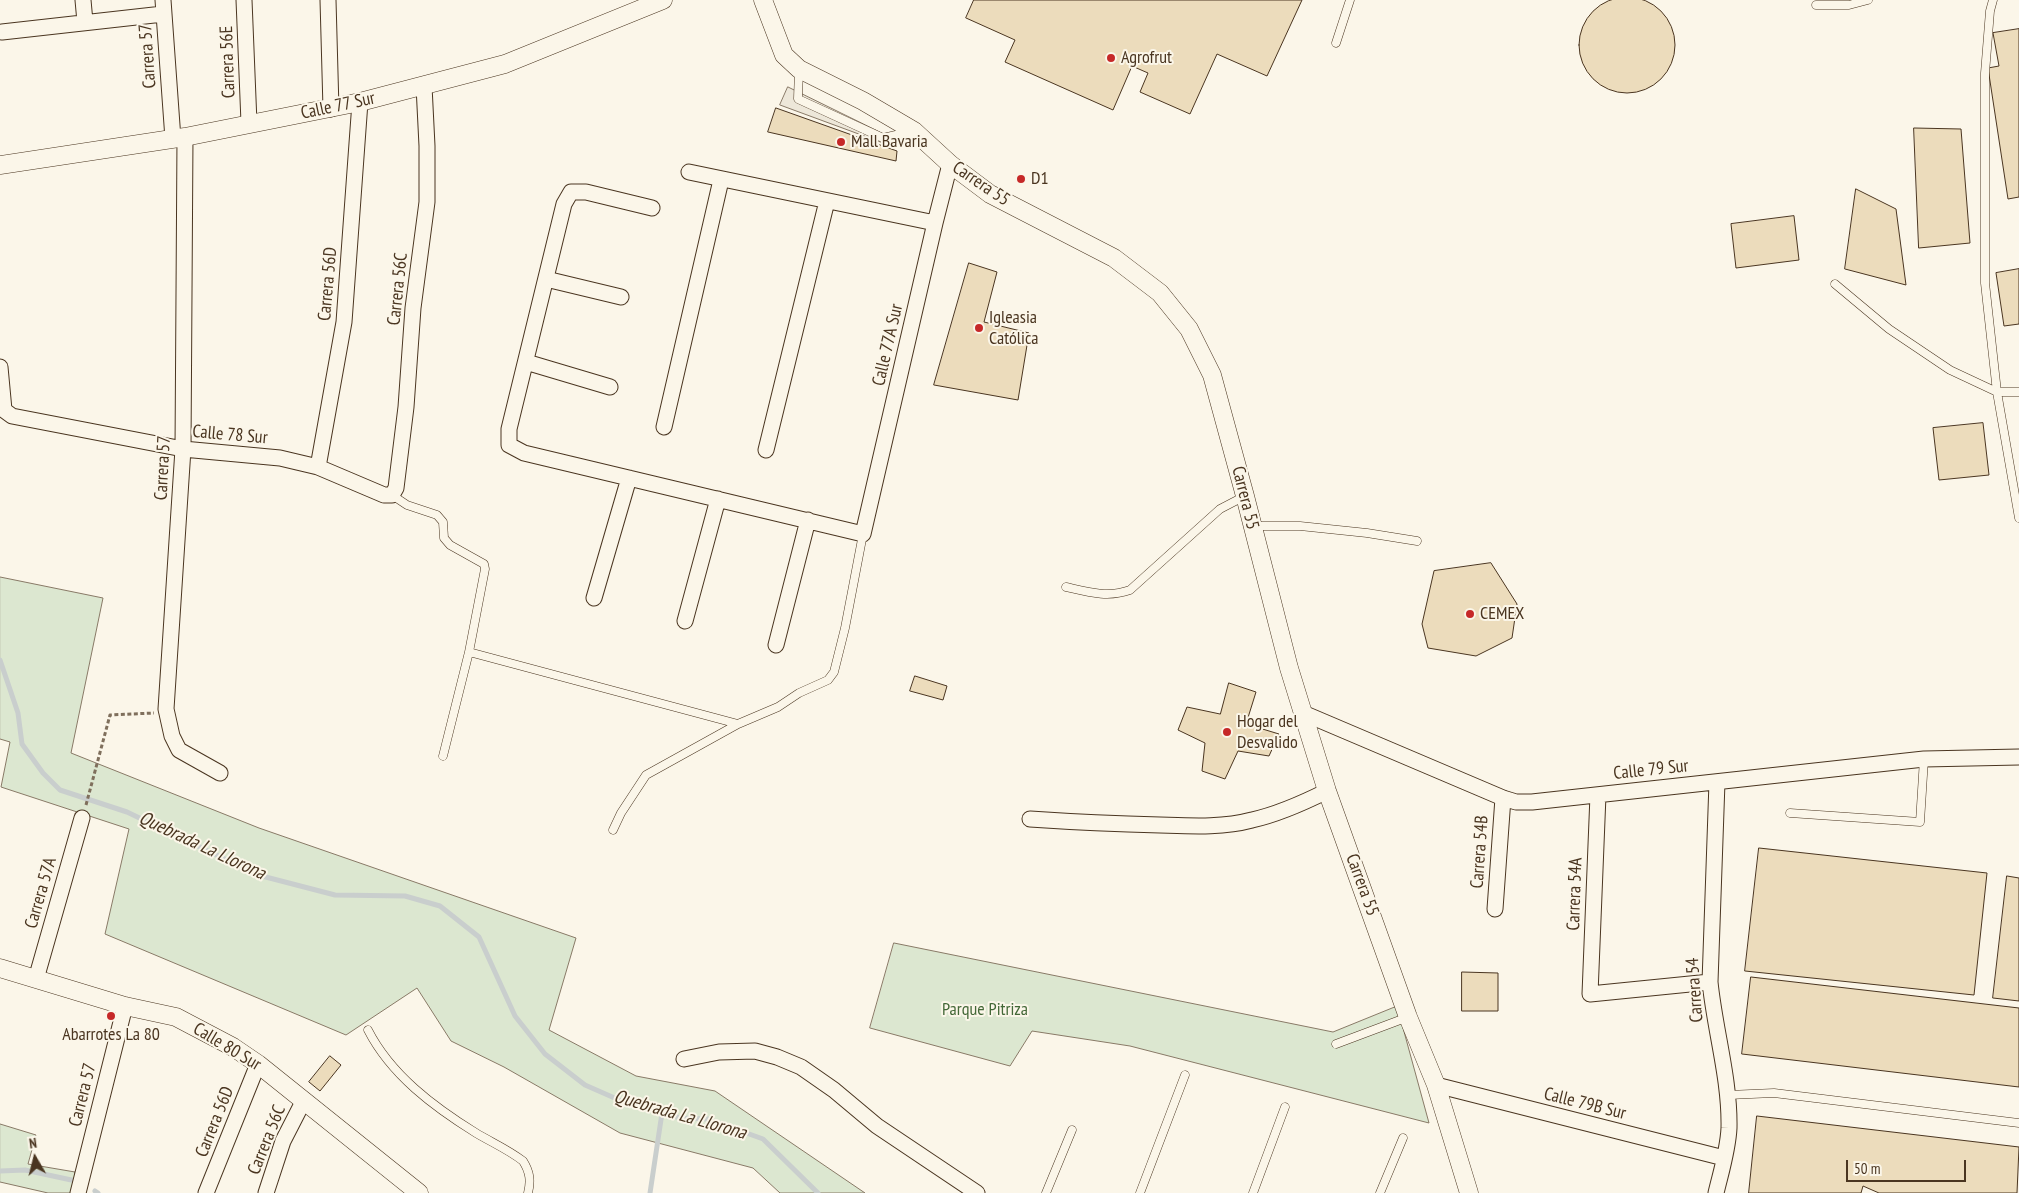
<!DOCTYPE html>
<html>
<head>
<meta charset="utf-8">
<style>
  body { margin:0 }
  #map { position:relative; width:2019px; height:1193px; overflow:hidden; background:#fbf6e9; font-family:"PT Sans Narrow",sans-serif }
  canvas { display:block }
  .north { position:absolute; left:10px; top:1133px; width:50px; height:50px; -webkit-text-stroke:4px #fbf6e9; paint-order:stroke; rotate:352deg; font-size:14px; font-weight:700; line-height:20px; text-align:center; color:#4a3520 }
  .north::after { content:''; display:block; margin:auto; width:18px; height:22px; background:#4a3520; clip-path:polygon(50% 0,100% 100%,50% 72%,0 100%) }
  .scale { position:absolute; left:1846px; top:1160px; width:120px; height:22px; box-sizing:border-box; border:2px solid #4a3520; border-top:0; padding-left:6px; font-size:15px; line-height:18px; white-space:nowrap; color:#4a3520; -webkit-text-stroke:4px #fbf6e9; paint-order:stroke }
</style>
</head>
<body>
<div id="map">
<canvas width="2019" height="1193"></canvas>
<div class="north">N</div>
<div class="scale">50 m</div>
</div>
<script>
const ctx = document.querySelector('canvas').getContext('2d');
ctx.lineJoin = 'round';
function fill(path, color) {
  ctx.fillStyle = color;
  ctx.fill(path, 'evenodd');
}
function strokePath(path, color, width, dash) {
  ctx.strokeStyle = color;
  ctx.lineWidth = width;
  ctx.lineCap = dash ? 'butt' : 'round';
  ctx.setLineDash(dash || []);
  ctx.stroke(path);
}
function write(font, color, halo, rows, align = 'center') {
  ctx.font = font + ' "PT Sans Narrow",sans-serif';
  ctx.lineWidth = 4;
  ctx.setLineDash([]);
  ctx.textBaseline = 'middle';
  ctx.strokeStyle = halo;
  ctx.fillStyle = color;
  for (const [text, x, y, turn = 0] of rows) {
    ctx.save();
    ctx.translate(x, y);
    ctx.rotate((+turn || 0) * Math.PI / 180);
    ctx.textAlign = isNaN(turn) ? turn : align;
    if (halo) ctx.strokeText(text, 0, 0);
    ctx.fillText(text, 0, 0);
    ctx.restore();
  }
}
const green = new Path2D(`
  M0,577L103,598L71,753L259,828L576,938L549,1030L636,1076L715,1091L865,1193H780L753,1168L620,1133L504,1067L451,1041L417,988L346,1035L105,934L129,829L1,787L10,742L0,739Z
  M894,943L1333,1032L1397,1006L1429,1123L1130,1046L1032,1031L1010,1066L870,1028Z
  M0,1124L36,1135L28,1164L75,1172L74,1193H48L0,1182Z`);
const parking = new Path2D(`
  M788,87L896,140L894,147L780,105Z`);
const stream = new Path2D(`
  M0,660L18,713L22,744L43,773L60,790L127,812L258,875L335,895L405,896L440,906L479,937L515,1016L545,1054L585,1085L626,1103L680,1118L708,1119L763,1139L818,1193
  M0,1171L25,1170L76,1181
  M95,1191L98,1193
  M650,1193L662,1113`);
const building = new Path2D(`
  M1579 45a48 48 0 1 1 96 0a48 48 0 1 1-96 0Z
  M974,0H1302L1267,76L1217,54L1190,114L1140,92L1148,73L1132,66L1113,110L1005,62L1015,40L966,18Z
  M2019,29V197L2008,199L1988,68L1999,66L1993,33Z
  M776,108L897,151L896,161L768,132Z
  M1914,128L1961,129L1970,243L1919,248Z
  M1856,189L1896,209L1906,285L1845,269Z
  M1794,216L1799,260L1736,268L1731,224Z
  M969,263L997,272L984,322L1029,333L1018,400L934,385Z
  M2019,269V324L2004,326L1996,273Z
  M1983,423L1989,475L1939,480L1933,428Z
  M1491,563L1517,604L1512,638L1476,656L1428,648L1422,624L1434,571Z
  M915,676L947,686L943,700L910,691Z
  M1229,683L1256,692L1246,724L1279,734L1269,756L1238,751L1225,779L1202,771L1205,743L1178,730L1187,707L1220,714Z
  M1759,848L1987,873L1974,995L1745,971Z
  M2007,876L2019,878V1001L1993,998Z
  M1462,972L1498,973V1011H1462Z
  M1751,977L2019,1008V1087L1742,1054Z
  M330,1056L341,1065L320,1091L309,1082Z
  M1757,1116L2019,1147L2017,1193H1879L1863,1186L1861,1193H1749Z`);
const path = new Path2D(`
  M86,805L110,715L154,713`);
const service = new Path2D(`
  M1993,0L1990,11L1985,73V283L1997,392L2019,518
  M1816,5H1849L1868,0
  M1336,43L1350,0
  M799,69L798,99L883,138L909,132
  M1835,284L1889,329L1950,370L1997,392H2019
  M392,495L407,505L437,515L443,522L444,538L450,545L484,564L485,569L469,652L443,756
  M1252,526H1300L1367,533L1417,541
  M1066,587C1088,592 1108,598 1130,590L1220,509L1245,496
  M469,652L738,724
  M1790,813L1920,822L1924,759
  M613,830L621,813L613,830L621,813L646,775L738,724L778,707L799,693L828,680L834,672L845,628L863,534
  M368,1030C391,1075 434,1107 476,1133C491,1142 509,1150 523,1161C530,1172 531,1181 528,1193
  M1336,1044L1408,1017
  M1728,1095L1774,1093L2019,1123
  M1046,1193L1072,1130
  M1140,1193L1185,1075
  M1253,1193L1285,1107
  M1380,1193L1403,1138`);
const minor = new Path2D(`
  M83,0L85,22
  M163,0L173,139
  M244,0L249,123
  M328,0L331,109
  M2,32L163,14
  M185,137L183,449L166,709L172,736L179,750L220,773
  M689,172L935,223
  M652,208L586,192H571L564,204L509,429V445L524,453L863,534L935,223L950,164
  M546,279L621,297
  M526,362L610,387
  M0,367L4,410L12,416L183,449L280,458L318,467L384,495H392L396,488L406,407L413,308L427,202V146L424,86
  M664,427L721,180
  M766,450L827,201
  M318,467L344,322L360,102
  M594,598L629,478
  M685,621L718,499
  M776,645L808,520
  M1303,713L1503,798L1516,802H1532L1924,759L2019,757
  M1598,795L1590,994L1710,982
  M1030,819C1074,822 1117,824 1160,825C1191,826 1222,828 1252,820C1279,814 1303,803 1327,791
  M1495,909L1503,798
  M36,979L82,818
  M684,1059L719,1052L755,1051L777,1057L801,1067L834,1090L877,1126L977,1193
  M1436,1085L1724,1158
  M78,1193L125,1006
  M206,1193L258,1064
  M266,1193L283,1141L303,1102
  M1716,1193C1721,1172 1728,1150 1729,1128C1730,1079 1715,1031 1710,982L1717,782`);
const tertiary = new Path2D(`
  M763,0L784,55L799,69L863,101L914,131L950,164L990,194L1114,258L1160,293L1189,329L1212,375L1245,496L1289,668L1327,791L1408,1017L1436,1085L1469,1193
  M0,165L185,137L360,102L505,64L663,0
  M0,968L125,1006L176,1017L233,1047L258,1064L419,1193`);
const markers = [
  [1111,58,5,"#c62828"],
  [841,142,5,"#c62828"],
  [1021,179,5,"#c62828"],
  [979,328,5,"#c62828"],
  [1470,614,5,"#c62828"],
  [1227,732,5,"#c62828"],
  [111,1016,5,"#c62828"]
];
const streetNames = [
  ["Carrera 57",148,56,-94],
  ["Carrera 56E",228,62,-92],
  ["Calle 77 Sur",338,106,-12],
  ["Carrera 55",981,184,34],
  ["Carrera 56D",328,284,-85],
  ["Carrera 56C",398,289,-84],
  ["Calle 77A Sur",888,345,-77],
  ["Calle 78 Sur",230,435,5],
  ["Carrera 57",163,468,-87],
  ["Carrera 55",1245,498,76],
  ["Calle 79 Sur",1651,770,-6],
  ["Carrera 54B",1480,852,-86],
  ["Carrera 55",1362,885,70],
  ["Carrera 57A",41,893,-74],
  ["Carrera 54A",1575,894,-88],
  ["Carrera 54",1695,990,-94],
  ["Calle 80 Sur",227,1047,31],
  ["Carrera 57",83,1095,-76],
  ["Calle 79B Sur",1585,1104,14],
  ["Carrera 56D",215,1122,-68],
  ["Carrera 56C",267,1140,-68]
];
const poiNames = [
  ["Agrofrut",1121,58],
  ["Mall Bavaria",851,142],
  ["D1",1031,179],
  ["Igleasia",989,318],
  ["Católica",989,339],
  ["CEMEX",1480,614],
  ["Hogar del",1237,722],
  ["Desvalido",1237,743],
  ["Abarrotes La 80",111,1035,"center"]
];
const parkNames = [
  ["Parque Pitriza",985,1010]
];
const waterNames = [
  ["Quebrada La Llorona",202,846,25],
  ["Quebrada La Llorona",680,1115,16]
];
fill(green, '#dce7d0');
strokePath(green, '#887966', 1);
fill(parking, '#ede7d9');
strokePath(parking, '#887966', 1);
strokePath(stream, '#c9cecd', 5);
fill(building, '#ecdcbc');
strokePath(building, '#4a3520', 1);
strokePath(service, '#4a3520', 9);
strokePath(minor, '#4a3520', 17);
strokePath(tertiary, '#4a3520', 19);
strokePath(path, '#7f6f5c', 3, [4, 2.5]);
strokePath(service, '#fbf6e9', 8);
strokePath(minor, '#fbf6e9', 15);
strokePath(tertiary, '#fbf6e9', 18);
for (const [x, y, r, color] of markers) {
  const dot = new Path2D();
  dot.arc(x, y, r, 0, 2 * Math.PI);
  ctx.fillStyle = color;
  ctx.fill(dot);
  strokePath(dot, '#fbf6e9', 2);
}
write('18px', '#4a3520', '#fbf6e9', streetNames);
write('18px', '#4a3520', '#fbf6e9', poiNames, 'left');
write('18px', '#436837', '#fbf6e9', parkNames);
write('italic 19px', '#4a3520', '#fbf6e9', waterNames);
</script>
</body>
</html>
